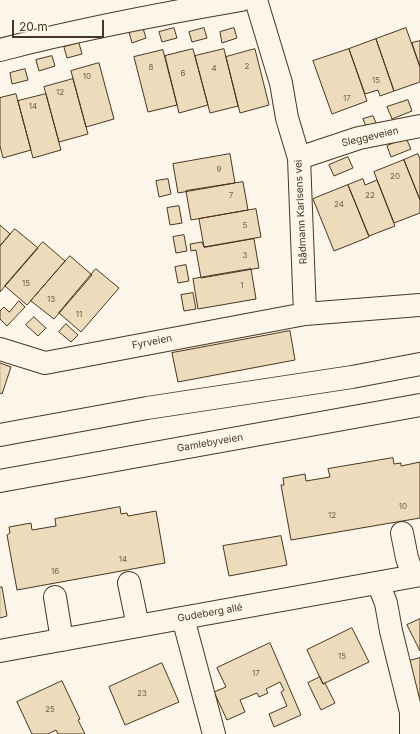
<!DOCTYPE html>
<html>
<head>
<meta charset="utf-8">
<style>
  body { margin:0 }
  #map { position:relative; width:420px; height:734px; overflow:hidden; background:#fbf6e9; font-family:Inter,sans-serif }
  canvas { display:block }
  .scale { position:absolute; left:12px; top:20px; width:92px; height:18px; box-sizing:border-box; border:2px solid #4a3520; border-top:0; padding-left:5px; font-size:12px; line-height:14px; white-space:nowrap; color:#4a3520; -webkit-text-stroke:3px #fbf6e9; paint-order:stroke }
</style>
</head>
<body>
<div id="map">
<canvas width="420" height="734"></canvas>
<div class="scale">20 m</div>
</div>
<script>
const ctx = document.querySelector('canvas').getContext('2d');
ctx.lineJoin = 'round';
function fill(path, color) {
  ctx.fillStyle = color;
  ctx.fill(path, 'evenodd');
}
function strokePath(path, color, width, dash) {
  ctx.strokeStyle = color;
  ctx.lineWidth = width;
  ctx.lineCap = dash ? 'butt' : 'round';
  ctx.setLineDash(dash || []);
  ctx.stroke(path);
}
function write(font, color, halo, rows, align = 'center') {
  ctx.font = font + ' Inter,sans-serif';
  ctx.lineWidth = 3;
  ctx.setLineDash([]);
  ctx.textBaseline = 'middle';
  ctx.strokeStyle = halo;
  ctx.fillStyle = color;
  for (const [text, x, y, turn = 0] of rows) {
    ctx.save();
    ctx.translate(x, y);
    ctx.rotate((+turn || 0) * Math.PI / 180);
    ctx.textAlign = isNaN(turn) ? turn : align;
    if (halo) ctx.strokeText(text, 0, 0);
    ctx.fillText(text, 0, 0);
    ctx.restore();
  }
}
const building = new Path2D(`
  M143,28L146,38L132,43L129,32Z
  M174,28L177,38L162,42L159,32Z
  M204,28L207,38L192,42L189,32Z
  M234,28L237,38L222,43L220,32Z
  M406,28L420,67V82L394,91L376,39Z
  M376,39L394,91L380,96L378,90L365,94L349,49Z
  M420,41V67L412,43Z
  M79,43L82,54L67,58L64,47Z
  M193,49L208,105L179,113L165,56Z
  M224,49L238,106L210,113L195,56Z
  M255,49L269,105L240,113L226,57Z
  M349,49L367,101L332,114L313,61Z
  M163,50L177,105L148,112L134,57Z
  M52,56L55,66L39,71L36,60Z
  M99,63L114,119L86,127L71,71Z
  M25,69L28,80L12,84L10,73Z
  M73,79L88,134L59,142L44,87Z
  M16,94L31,150L3,158L0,146V98Z
  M46,94L61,150L33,158L18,101Z
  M408,100L412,111L392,119L387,107Z
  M373,116L377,125L367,129L363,119Z
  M406,138L411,149L391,157L387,146Z
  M230,154L235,183L178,193L173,164Z
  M418,154L420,159V200L404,160Z
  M348,157L353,168L334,176L329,165Z
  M404,160L420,200V213L394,223L374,172Z
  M168,179L171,194L159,197L156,181Z
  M363,179L365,185L377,180L395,226L369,236L348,185Z
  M243,182L248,210L191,220L186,191Z
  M348,185L369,237L334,251L313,199Z
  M179,206L182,223L170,225L167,208Z
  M256,209L261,237L204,247L199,219Z
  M0,225L10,234L0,246Z
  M15,229L38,248L0,292V246Z
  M184,235L187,251L176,253L173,237Z
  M254,239L259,268L201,278L196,250L191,251L190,244L202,242L204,247Z
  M43,242L65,261L27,305L5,286Z
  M70,256L92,275L54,319L31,301Z
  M186,265L189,281L178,283L175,267Z
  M96,269L119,288L81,332L59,313Z
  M251,269L256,299L198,309L193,279Z
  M193,293L196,309L184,311L181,295Z
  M19,301L25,307L7,326L0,319V311L4,307L9,312Z
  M34,317L46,328L38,336L26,325Z
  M66,324L78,335L71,342L59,332Z
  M290,331L295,360L178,382L172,353Z
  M0,363L11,367L2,394L0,393Z
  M393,458L394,464L401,463V466L420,462V518L291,540L281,485H284L283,478L305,474L306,481L330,477L328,469Z
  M120,507L121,514L127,513L128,516L156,511L165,563L17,590L7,535L10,533L9,527L31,523L32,530L56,526L55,519Z
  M281,536L287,565L229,576L223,546Z
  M0,587H2L7,616L0,618Z
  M420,619V651L407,625Z
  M352,628L369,662L323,684L307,650Z
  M270,643L301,715L274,727L269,714L287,706L281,692L284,690L280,682L266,689L268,693L259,697L257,693L240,700L245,712L227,720L214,692L226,687L217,668Z
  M420,658V711L409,661Z
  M162,663L179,702L125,725L109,687Z
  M320,677L323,684L325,683L335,703L321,710L308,683Z
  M62,681L80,719L78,720L85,734H58L56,730L48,734H32L17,702Z`);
const minor = new Path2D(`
  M256,0L281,83L287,118L299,158L305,314
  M0,50C80,29 160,14 241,0
  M299,158L359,138L420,126
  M0,349L45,363L305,314L420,305
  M0,435L147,408L352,377L420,364
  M0,481L420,405
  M402,533L407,558L413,576
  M129,583L138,626
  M378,583L386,603L391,631L411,712V734
  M55,597L62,640
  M183,618L214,734
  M0,651L420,575`);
const numberNames = [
  ["2",247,67],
  ["8",151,68],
  ["4",214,69],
  ["6",183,74],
  ["10",87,77],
  ["15",376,81],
  ["12",60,93],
  ["17",347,99],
  ["14",33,107],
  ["9",219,170],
  ["20",395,177],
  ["7",231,196],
  ["22",370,196],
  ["24",339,205],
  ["5",245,226],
  ["3",245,256],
  ["15",26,284],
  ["1",242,286],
  ["13",51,300],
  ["11",79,315],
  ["10",403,507],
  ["12",332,516],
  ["14",123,560],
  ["16",55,572],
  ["15",342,657],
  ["17",256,674],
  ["23",142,694],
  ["25",50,710]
];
const streetNames = [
  ["Sleggeveien",370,137,-13],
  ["Rådmann Karlsens vei",301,212,-93],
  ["Fyrveien",152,342,-11],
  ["Gamlebyveien",210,443,-10],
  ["Gudeberg allé",210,613,-10]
];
fill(building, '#ecdcbc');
strokePath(building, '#4a3520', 1);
strokePath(minor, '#4a3520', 24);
strokePath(minor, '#fbf6e9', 22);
write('8px', '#725f47', null, numberNames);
write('10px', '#4a3520', '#fbf6e9', streetNames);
</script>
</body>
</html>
